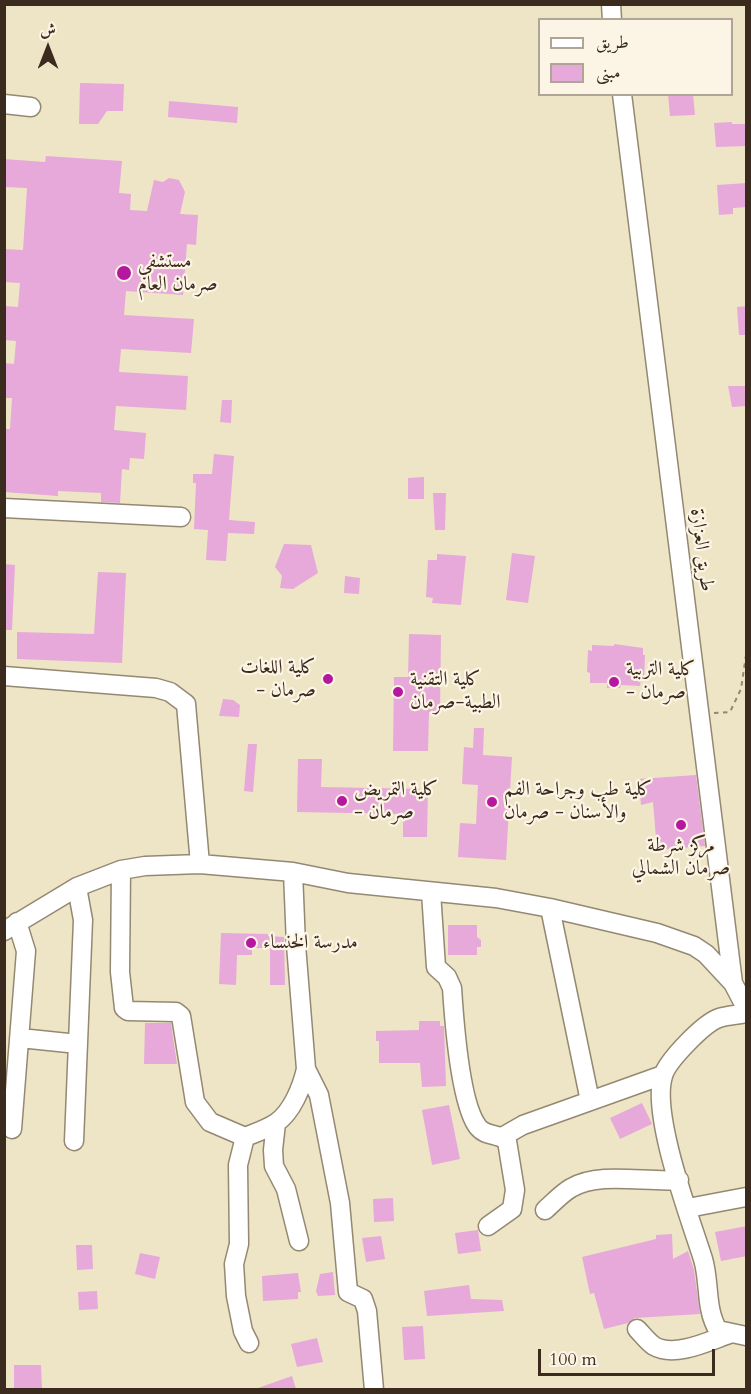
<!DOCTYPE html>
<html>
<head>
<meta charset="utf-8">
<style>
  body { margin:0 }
  #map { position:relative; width:751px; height:1394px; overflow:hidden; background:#eee5c6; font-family:Cardo,Amiri,serif }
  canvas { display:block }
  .frame { position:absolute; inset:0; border:6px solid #3b2a1e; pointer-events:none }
  .legend { position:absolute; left:538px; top:18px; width:195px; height:78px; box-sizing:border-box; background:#fcf5e5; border:2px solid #afa495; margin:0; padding:8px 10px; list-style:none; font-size:18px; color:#3b2a1e }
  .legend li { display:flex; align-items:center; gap:12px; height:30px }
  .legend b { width:30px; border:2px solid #afa495 }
  .north { position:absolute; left:18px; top:18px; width:60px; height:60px; -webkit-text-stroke:4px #fcf5e5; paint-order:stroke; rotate:0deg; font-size:16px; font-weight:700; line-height:24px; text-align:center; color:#3b2a1e }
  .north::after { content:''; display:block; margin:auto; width:21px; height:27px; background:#3b2a1e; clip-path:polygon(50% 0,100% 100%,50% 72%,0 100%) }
  .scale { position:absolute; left:538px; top:1349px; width:177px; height:27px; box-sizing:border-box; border:3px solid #3b2a1e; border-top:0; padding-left:8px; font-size:18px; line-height:21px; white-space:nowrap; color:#3b2a1e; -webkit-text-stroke:4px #fcf5e5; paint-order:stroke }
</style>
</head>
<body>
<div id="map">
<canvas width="751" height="1394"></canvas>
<div class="frame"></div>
<ul class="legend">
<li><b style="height:8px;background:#fff"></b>طريق</li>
<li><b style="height:16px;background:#e6a9d9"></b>مبنى</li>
</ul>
<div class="north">ش</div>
<div class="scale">100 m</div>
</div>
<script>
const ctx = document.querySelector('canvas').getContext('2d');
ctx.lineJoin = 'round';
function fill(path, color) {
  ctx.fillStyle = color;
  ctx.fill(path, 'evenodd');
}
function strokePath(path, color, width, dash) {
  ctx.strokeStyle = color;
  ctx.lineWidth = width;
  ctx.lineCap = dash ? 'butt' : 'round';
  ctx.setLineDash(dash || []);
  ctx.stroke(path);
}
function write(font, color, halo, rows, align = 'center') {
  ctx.font = font + ' Cardo,Amiri,serif';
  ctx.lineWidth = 4.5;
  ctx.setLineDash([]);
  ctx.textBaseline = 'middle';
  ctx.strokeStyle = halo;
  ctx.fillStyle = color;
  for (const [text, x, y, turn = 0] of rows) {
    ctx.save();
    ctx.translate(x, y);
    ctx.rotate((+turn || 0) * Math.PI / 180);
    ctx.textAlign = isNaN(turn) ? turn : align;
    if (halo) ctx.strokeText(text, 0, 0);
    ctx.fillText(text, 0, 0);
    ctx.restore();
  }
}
const building = new Path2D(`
  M80,83L124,84L123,111H107L98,124H79Z
  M668,94H693L695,115L670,116Z
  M169,101L238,107L237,123L168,117Z
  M732,122V124H747V146L716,147L714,123Z
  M46,156L122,161L119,193L131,194L130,210L147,211L154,180L163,182L169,178L179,180L185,192L180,214L198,215L196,245L187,244L183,295L126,291L124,315L194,319L191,353L121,349L119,372L188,376L186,410L116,406L114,430L146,433L144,459L130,458L129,470L122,469L120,503L101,502V493L58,491V496L4,492V429H10L12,398H4V363L14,364L16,341L4,340V306L18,307L20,283L4,282V249L23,250L27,188L4,187V159L45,162Z
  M747,183V207L733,208V214L719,215L717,185Z
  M747,306V335H739L737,307Z
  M728,386H747V406L732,407Z
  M222,400H232L231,423L220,422Z
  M214,454L234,456L229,520L255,522L254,534L228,533L226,561L206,560L208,530L194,529L196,483H193V474H212Z
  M424,477V499H408V478Z
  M433,493H446L445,530H435Z
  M284,544L311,545L318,573L293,589L280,588L282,576L275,567Z
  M512,553L535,556L528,603L506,600Z
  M437,554L466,556L461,605L432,603L433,598L426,597L428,560H437Z
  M4,564L15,565L12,630H4Z
  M98,572L126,573L122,663L17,659V632L94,634Z
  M345,576L360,578L359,594L344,593Z
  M409,634L441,635L440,712H429L428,751H393L394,677H408Z
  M614,644L643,648V655H645L644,679H641L640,686L621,685L620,688H607V683H590V673L587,672L588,650L592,651V645L614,646Z
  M223,699L233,700L240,705L239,717L219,716Z
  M474,728H484L483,755L512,757L506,860L458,857L460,823L476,824L478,785L462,784L464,747L473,748Z
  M248,744H257L253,792L244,791Z
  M298,759H322L321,787L428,789L427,837H403V814L297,812Z
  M696,775L705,846L657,850L653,802L641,805L639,779Z
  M448,925H477V937L481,940V947H477V955H448Z
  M221,933L268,934V936L284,937L285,985H270V948H252V955H237L236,985L219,984Z
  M419,1021H440V1026H444L446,1086L422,1087L420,1063H379V1041H376V1031L419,1030Z
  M145,1023H171L177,1064H144Z
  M642,1103L652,1124L620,1139L610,1118Z
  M449,1105L460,1159L432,1165L422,1110Z
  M393,1198L394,1221L374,1222L373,1199Z
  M747,1226V1256L721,1261L715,1232Z
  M478,1230L481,1251L458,1254L455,1233Z
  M672,1234L673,1259L688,1251L694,1270L700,1314L635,1318L628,1323L604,1329L594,1293L590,1294L582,1257L656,1239V1235Z
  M381,1236L385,1259L366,1262L362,1238Z
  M76,1245H92L93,1269L77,1270Z
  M140,1253L160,1257L155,1279L135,1274Z
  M333,1272L335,1295L318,1296L316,1291L320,1274Z
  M298,1273L301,1292H298V1299L263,1301L262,1276Z
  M469,1285L471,1299L502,1300L504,1311L427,1316L424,1291Z
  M97,1291L98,1309L79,1310L78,1292Z
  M423,1326L425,1359L404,1360L402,1327Z
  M317,1338L323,1362L297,1367L291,1344Z
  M14,1365H41L42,1389L14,1388Z
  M292,1376L296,1389H258V1388Z`);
const path = new Path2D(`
  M714,713L730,712L741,689L746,655`);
const minor = new Path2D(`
  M611,4L612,20
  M622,94L733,983L746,1008
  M4,104L31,107
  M4,508L181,517
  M4,676L156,688L170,692L186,704L200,864
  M121,870L120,972L124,1008L128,1011L176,1012L181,1016L195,1102L210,1122L245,1137
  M431,892L436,967L447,977L452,988C454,1019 460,1104 478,1127C486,1137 498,1133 507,1141L515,1190L512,1209L488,1226
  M550,908L590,1101
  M4,931L77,887L121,870L145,866L200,864L293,872L348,883L496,898L550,908L657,933L694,946L706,954L733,983
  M746,1013C738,1015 728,1015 719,1018C704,1023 667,1061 663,1076C651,1115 690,1218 703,1259C710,1282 705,1309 718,1330L746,1336
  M20,1038L78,1044
  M306,1069L319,1095L340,1203L348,1292L363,1299L367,1311L374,1390
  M276,1123L273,1150L274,1166L286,1189L299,1241
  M12,1129L26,951L17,922
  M502,1137L523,1125L663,1075
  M74,1141L83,920L77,887
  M688,1208L746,1197
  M545,1210C553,1203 562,1193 571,1188C600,1171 646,1183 679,1180
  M637,1329C642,1334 648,1342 654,1346C675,1358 709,1341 729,1334
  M249,1343L243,1331L236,1296L234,1264L239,1244L238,1165L245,1137C255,1133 267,1129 276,1123C292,1112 302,1087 306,1069L296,945L293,872`);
const markers = [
  [124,273,8,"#b5179e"],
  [328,679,6,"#b5179e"],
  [614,682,6,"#b5179e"],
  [398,692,6,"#b5179e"],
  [342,801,6,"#b5179e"],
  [492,802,6,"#b5179e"],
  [681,825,6,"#b5179e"],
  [251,943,6,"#b5179e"]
];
const poiNames = [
  ["مستشفي",138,262],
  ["صرمان العام",138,285],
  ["كلية اللغات",316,668,"right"],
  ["- صرمان",316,691,"right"],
  ["كلية التربية",626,670],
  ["- صرمان",626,693],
  ["كلية التقنية",410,680],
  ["الطبية-صرمان",410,703],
  ["كلية التمريض",354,790],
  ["- صرمان",354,813],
  ["كلية طب وجراحة الفم",504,790],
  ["والأسنان - صرمان",504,813],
  ["مركز شرطة",681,846,"center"],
  ["صرمان الشمالي",681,869,"center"],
  ["مدرسة الخنساء",263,943]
];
const streetNames = [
  ["طريق العزازة",701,550,83]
];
fill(building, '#e6a9d9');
strokePath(minor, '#948872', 21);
strokePath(path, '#948872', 2, [4.5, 4.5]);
strokePath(minor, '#fff', 18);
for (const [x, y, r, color] of markers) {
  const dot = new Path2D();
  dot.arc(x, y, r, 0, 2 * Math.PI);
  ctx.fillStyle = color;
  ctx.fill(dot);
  strokePath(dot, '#fcf5e5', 2);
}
write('20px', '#3b2a1e', '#fcf5e5', poiNames, 'left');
write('20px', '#3b2a1e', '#fcf5e5', streetNames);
</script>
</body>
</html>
